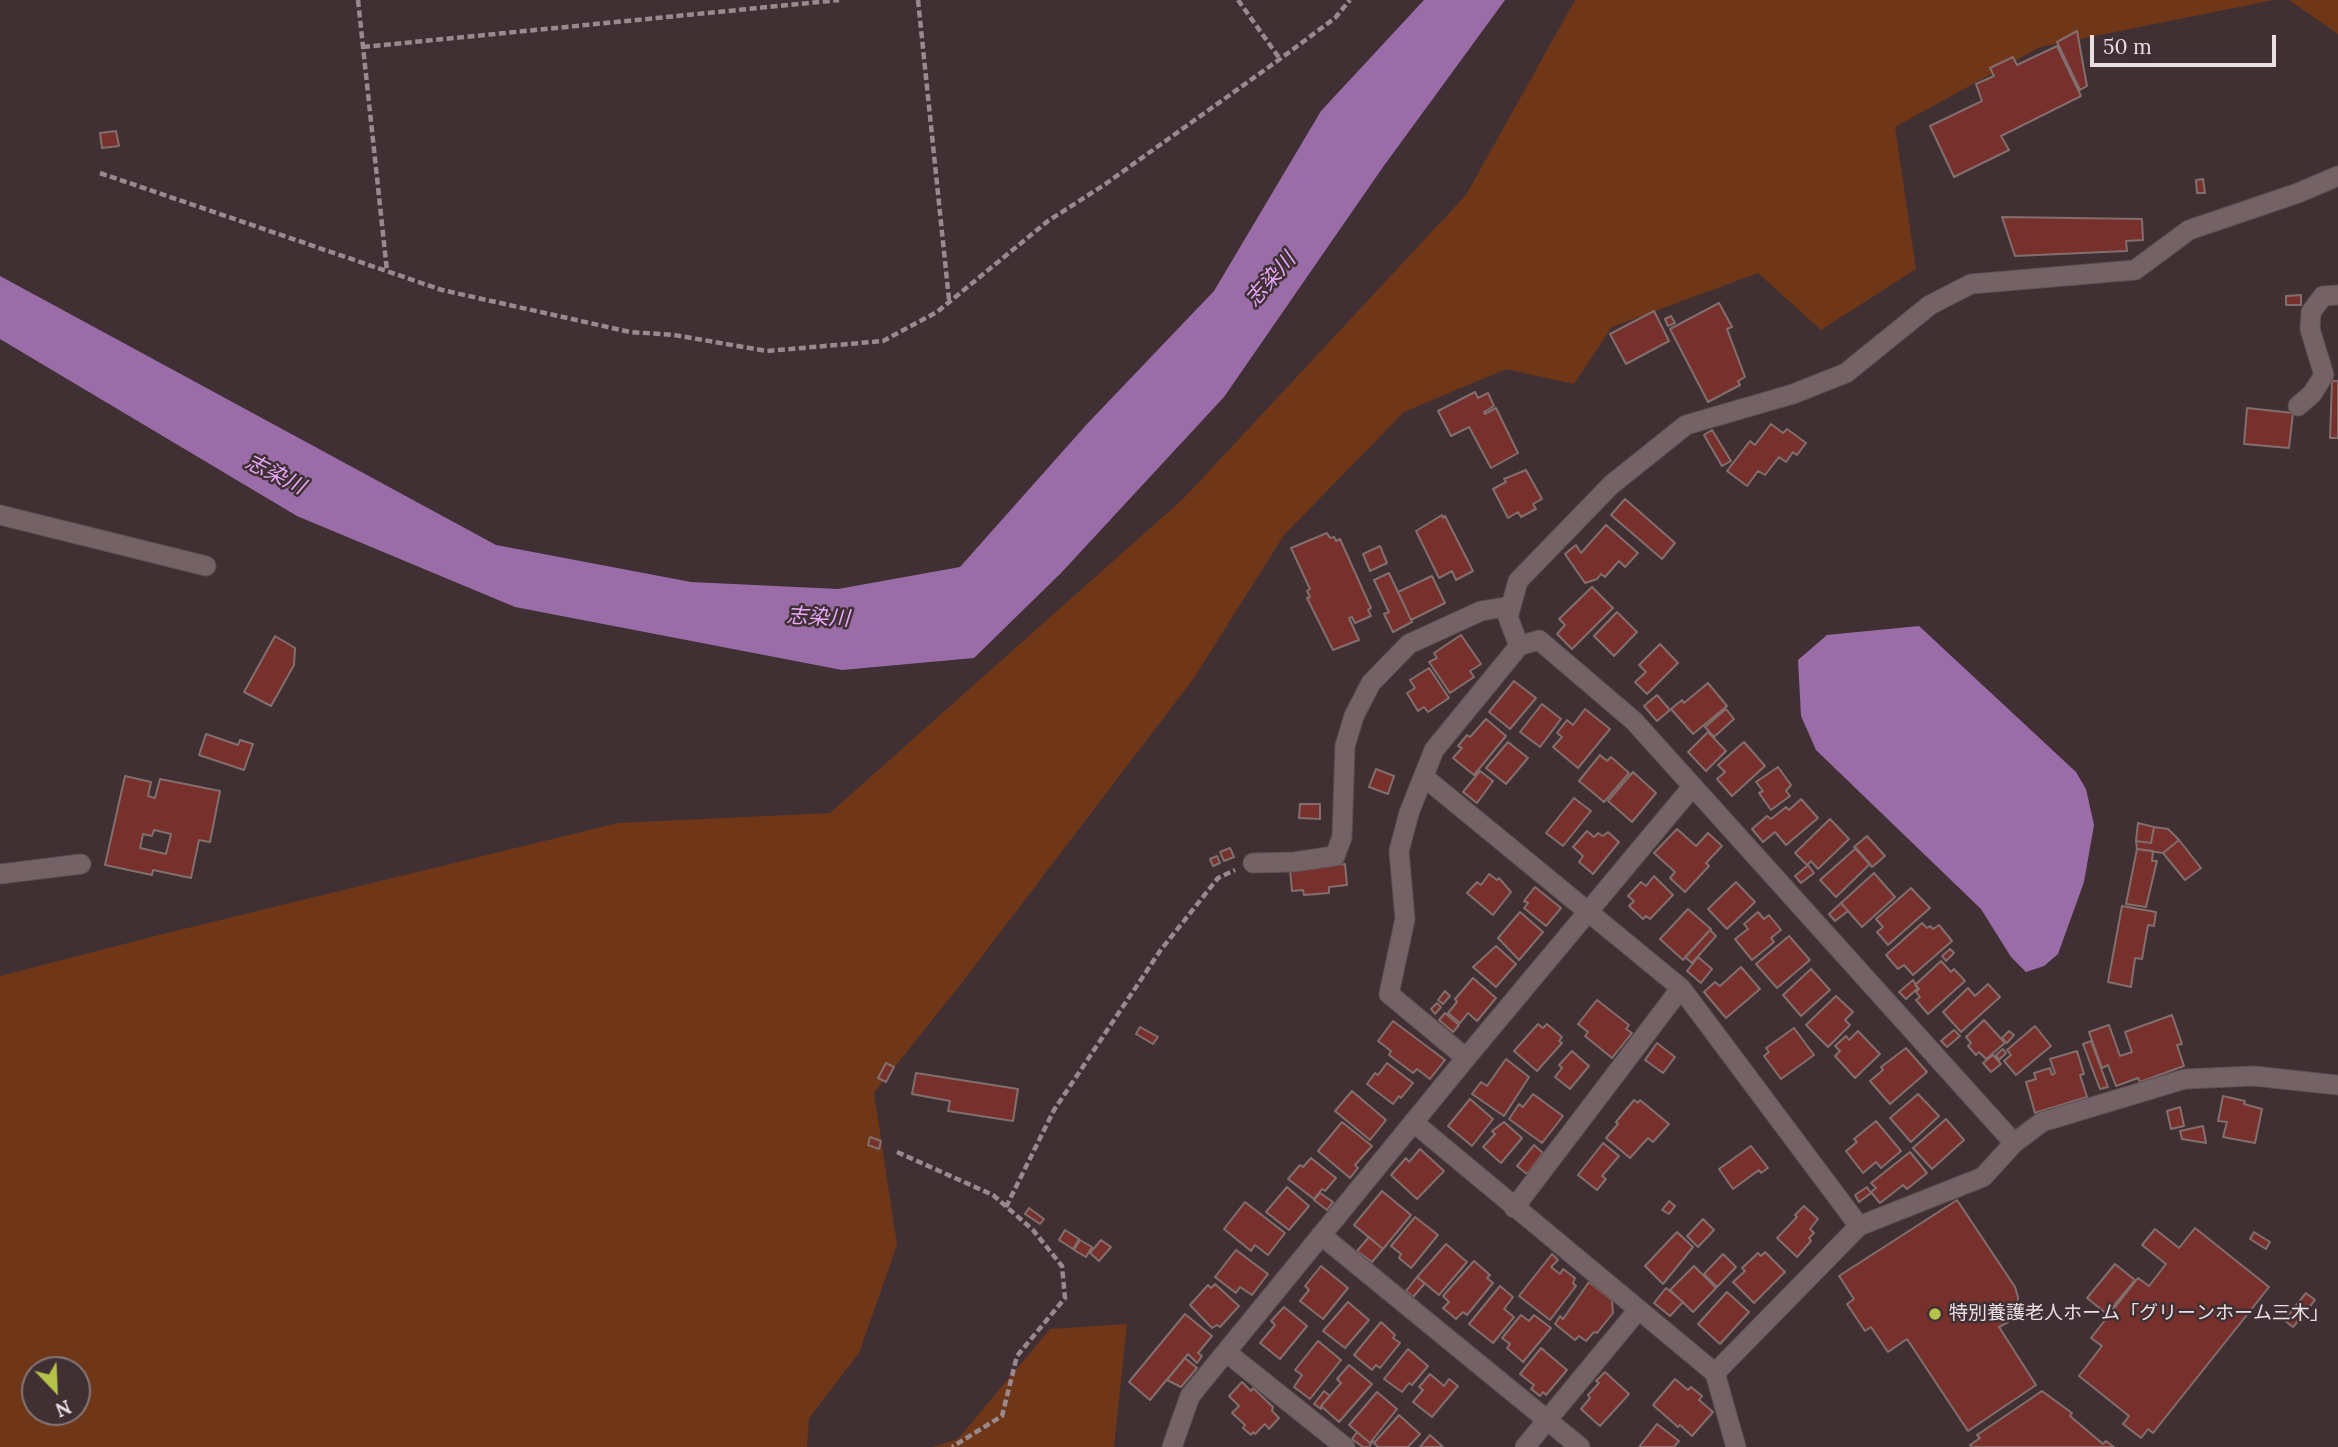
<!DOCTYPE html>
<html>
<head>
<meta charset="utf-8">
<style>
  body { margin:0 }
  #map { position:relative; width:2338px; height:1447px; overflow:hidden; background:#403034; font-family:Lora,serif }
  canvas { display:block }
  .north { position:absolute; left:21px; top:1356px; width:70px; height:70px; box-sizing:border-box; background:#403034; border:2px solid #847679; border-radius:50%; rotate:157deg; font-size:19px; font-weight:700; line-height:28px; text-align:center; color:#e9dee1 }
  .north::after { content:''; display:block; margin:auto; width:24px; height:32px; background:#b4c24a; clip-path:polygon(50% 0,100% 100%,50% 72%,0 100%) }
  .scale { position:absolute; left:2090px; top:35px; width:186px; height:32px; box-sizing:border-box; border:4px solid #e9dee1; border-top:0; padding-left:9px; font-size:21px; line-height:24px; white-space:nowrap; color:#e9dee1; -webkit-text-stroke:5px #403034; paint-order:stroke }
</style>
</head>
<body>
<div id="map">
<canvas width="2338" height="1447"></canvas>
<div class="north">N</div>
<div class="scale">50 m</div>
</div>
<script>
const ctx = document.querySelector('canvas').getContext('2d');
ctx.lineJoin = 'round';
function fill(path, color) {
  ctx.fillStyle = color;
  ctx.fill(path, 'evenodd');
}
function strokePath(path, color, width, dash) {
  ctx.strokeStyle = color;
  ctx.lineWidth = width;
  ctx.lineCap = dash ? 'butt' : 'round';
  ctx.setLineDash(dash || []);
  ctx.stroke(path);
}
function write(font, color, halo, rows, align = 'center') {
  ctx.font = font + ' Lora,"Noto Sans JP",serif';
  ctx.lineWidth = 5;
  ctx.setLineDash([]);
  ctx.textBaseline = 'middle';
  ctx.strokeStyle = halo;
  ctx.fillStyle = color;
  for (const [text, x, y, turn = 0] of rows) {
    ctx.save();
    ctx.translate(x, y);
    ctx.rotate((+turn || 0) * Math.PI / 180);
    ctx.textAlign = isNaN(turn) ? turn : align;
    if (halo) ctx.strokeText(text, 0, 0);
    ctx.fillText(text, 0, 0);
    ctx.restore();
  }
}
const green = new Path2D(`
  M1575,0H2274L2040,47L1895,127L1916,269L1821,330L1758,273L1612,327L1574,384L1506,369L1404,412L1284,535L1194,678L960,985L874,1093L897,1245L859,1353L809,1418L807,1447H0V976L159,935L618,823L830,813L1184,498L1466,195ZM35,1370H77V1412H35Z
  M2289,0H2338V34Z
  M1127,1324L1114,1447H933L958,1439L1050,1329Z`);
const water = new Path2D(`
  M1424,0H1505L1383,167L1224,397L1061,573L974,658L842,670L515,607L297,516L0,339V276L496,545L691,582L838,589L960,567L1087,424L1214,291L1321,111Z
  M1919,626L2076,772L2086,789L2094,825L2084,882L2058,954L2044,966L2026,972L2011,957L1981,909L1816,750L1801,716L1798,660L1827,635Z`);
const building = new Path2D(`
  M2077,31L2087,86L2080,90L2057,42Z
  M2057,46L2081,96L2001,136L2009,150L1954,177L1930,126L1982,101L1976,84L1994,76L1990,68L2013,57L2017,65Z
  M116,131L119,146L102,148L100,133Z
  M2203,179L2205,193H2197L2196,180Z
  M2002,217L2142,219L2143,240L2126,241L2127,251L2015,256Z
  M2301,295V305H2286V296Z
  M1719,303L1732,327L1727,329L1745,377L1738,381L1740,385L1708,402L1670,329Z
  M1654,311L1669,341L1626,364L1610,334Z
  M1671,316L1675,323L1668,326L1665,319Z
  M2332,381H2338V438H2330Z
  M1475,392L1478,398L1488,393L1494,406L1484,412L1485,414L1496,408L1518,453L1491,468L1469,427L1451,436L1438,411Z
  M2247,408L2293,413L2289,448L2244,444Z
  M1771,424L1783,433L1787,429L1806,443L1797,455L1793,452L1786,462L1779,457L1765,475L1758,471L1747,486L1727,471L1750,441L1755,445Z
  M1712,430L1731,461L1722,466L1704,435Z
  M1526,470L1542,499L1533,504L1536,509L1521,517L1518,512L1508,518L1493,489L1506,482L1504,479Z
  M1625,499L1675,543L1662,559L1611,515Z
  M1442,515L1443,518L1445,516L1473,571L1456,580L1452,571L1439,578L1416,531Z
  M1606,525L1638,553L1625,567L1619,561L1605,577L1601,574L1597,579L1585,583L1565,554L1576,545L1581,553Z
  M1327,533L1330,538L1334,537L1336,541L1340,539L1371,608L1368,610L1371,616L1355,623L1352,617L1349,618L1359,640L1333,650L1307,598L1310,597L1307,591L1310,589L1291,548Z
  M1380,546L1387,563L1370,571L1363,554Z
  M1389,573L1412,622L1393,632L1384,614L1389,612L1374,580Z
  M1432,576L1445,603L1411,620L1398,592Z
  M1592,587L1613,608L1572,649L1557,634L1565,625L1559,619Z
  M1617,612L1637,632L1614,656L1594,636Z
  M1461,635L1481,664L1470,671L1474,677L1450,693L1429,662L1437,658L1434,653Z
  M275,636L295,648L294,665L271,706L244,692Z
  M1660,644L1678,663L1647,694L1635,682L1646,672L1639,665Z
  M1429,668L1449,698L1428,712L1424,707L1418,711L1407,693L1415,688L1410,680Z
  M1514,681L1536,698L1510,729L1489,712Z
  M1708,683L1727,706L1693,734L1671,709L1682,700L1684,703Z
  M1657,695L1670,710L1657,721L1644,706Z
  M1542,704L1561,719L1540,747L1520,732Z
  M1585,709L1610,729L1578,768L1553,747L1562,737L1557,733L1567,720L1573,725Z
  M1726,709L1734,719L1714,737L1705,727Z
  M1486,719L1506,736L1474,775L1453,758L1462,748L1458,746L1467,735L1470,737Z
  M1708,732L1726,751L1706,771L1688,752Z
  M206,734L238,745L240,740L253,744L244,770L199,755Z
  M1508,742L1528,758L1506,784L1486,768Z
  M1744,742L1765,766L1732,796L1717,779L1725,772L1718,765Z
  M1600,755L1607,761L1611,757L1629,773L1604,802L1579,781Z
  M1778,767L1791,785L1786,791L1790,796L1771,810L1759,793L1763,791L1756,782Z
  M1376,769L1394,776L1388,794L1369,787Z
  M1480,771L1493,781L1477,803L1463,792Z
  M1633,772L1656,793L1632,822L1608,801Z
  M125,776L151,782L148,796L155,798L160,779L220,791L210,842L199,840L191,878L153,870L152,875L105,865ZM154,830L171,834L166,854L140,848L143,834L152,836Z
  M1574,798L1591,811L1563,846L1546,833Z
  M1801,799L1818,818L1786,845L1775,832L1763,842L1752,829L1767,816L1771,819L1786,807L1789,810Z
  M1300,804H1320V819L1299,818Z
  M1830,819L1849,839L1818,869L1811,861L1807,865L1795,853Z
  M2138,823L2154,827L2151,843L2136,841Z
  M2154,827L2168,829L2179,840L2163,853L2137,849L2136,841L2151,843Z
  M1677,829L1696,846L1708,833L1722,846L1706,863L1709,866L1685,892L1670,878L1675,872L1654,853Z
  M1587,831L1594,837L1598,833L1603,836L1608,832L1619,842L1593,874L1579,862L1583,856L1573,847Z
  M1867,836L1885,856L1872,867L1854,847Z
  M2179,840L2201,868L2185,880L2163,853Z
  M1230,848L1234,857L1224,861L1220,852Z
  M1856,848L1870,864L1836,897L1820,880Z
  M2137,849L2153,851L2152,861H2157L2146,907L2126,904Z
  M1217,856L1220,863L1213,866L1210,859Z
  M1345,864L1347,885L1329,887V893L1304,895L1303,890L1292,891L1290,870Z
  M1808,865L1814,873L1801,883L1795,876Z
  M1874,873L1895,897L1862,927L1841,903Z
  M1489,874L1497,880L1499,878L1511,892L1493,915L1467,893L1477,882L1481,885Z
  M1654,876L1673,895L1650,919L1646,916L1643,919L1629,906L1634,901L1628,896L1641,882L1646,886Z
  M1736,882L1755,902L1727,929L1708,909Z
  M1535,887L1561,908L1546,926L1524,908L1528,903L1524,901Z
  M1911,888L1930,908L1888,945L1877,932L1883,927L1876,919Z
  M1841,903L1848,911L1835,921L1829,914Z
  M2122,906L2156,912L2154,926L2148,925L2142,959L2135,958L2131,987L2108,982Z
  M1688,909L1711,929L1683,960L1660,939Z
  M1520,912L1543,932L1519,960L1498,938Z
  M1758,912L1764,919L1769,915L1781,930L1771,938L1774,942L1752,960L1735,939L1748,929L1744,924Z
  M1922,923L1927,928L1930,926L1933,929L1939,925L1952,941L1913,975L1904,965L1898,969L1886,955Z
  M1710,930L1716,936L1692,963L1685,957Z
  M1789,936L1810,960L1777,988L1756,964Z
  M1496,946L1516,964L1496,987L1473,967Z
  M1950,949L1954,953L1946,961L1942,956Z
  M1698,957L1712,969L1701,983L1687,971Z
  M1941,961L1951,972L1954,969L1965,981L1928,1014L1916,1000L1920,997L1916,992L1919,989L1915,985Z
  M1741,967L1760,989L1726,1018L1704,992L1715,982L1720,986Z
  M1811,969L1830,990L1801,1016L1783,995Z
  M1473,978L1496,998L1477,1021L1468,1013L1460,1023L1448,1013L1457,1002L1455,999Z
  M1913,980L1918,988L1906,999L1899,992Z
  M1988,984L2000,997L1961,1032L1943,1012L1968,988L1975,996Z
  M1445,991L1450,996L1443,1004L1438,1000Z
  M1836,996L1853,1012L1845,1020L1850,1025L1828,1047L1806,1025Z
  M1597,1000L1629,1025L1626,1029L1632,1033L1612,1058L1585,1036L1588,1032L1578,1024Z
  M1437,1003L1441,1007L1435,1014L1431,1009Z
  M1445,1013L1459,1025L1453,1032L1439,1020Z
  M2172,1015L2182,1044L2177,1045L2184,1066L2140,1082L2138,1078L2116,1086L2108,1065L2102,1068L2089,1032L2109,1025L2120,1056L2132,1052L2125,1032Z
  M1984,1020L2005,1043L1986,1059L1979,1052L1976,1055L1968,1046L1971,1043L1966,1037Z
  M1393,1021L1445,1060L1430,1079L1417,1069L1413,1073L1389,1055L1391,1051L1378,1041Z
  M1538,1024L1543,1028L1547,1024L1562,1037L1559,1041L1562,1043L1537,1071L1514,1051Z
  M2035,1026L2051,1046L2016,1075L2004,1061L2011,1055L2007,1050Z
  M1140,1027L1158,1037L1153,1044L1136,1034Z
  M1794,1028L1814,1055L1781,1079L1764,1056L1769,1052L1766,1048Z
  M1954,1030L1960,1036L1947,1047L1941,1041Z
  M1858,1031L1880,1054L1855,1078L1835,1056L1840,1051L1835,1046L1846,1036L1849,1040Z
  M2009,1031L2014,1035L2007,1043L2002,1038Z
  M2091,1041L2108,1087L2100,1089L2083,1044Z
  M1657,1043L1675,1057L1663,1073L1645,1060Z
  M1906,1048L1927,1072L1890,1104L1870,1081L1883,1070L1881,1067Z
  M2003,1049L2006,1053L1999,1060L1996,1055Z
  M1572,1051L1589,1066L1570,1089L1555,1077L1562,1068L1559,1065Z
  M2077,1051L2084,1074L2080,1075L2087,1097L2035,1113L2026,1082L2036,1079L2034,1073L2050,1068L2052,1075L2055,1073L2050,1059Z
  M1993,1055L2001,1064L1991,1072L1983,1063Z
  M1506,1059L1529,1077L1504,1116L1472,1094L1481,1082L1487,1086Z
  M886,1063L894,1067L886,1082L878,1078Z
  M1387,1063L1413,1083L1401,1098L1399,1096L1393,1104L1367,1084L1375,1073L1378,1075Z
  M916,1073L1018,1089L1013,1121L948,1111L950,1101L912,1094Z
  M1352,1091L1386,1120L1370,1140L1335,1111Z
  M1533,1094L1563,1116L1542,1143L1509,1119L1519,1104L1523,1107Z
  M1918,1094L1939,1116L1911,1142L1890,1118Z
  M2223,1096L2245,1101L2244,1104L2262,1109L2255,1143L2223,1137L2227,1122L2218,1121Z
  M1470,1099L1493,1119L1472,1146L1448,1126Z
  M1634,1100L1638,1103L1640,1100L1669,1124L1653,1142L1648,1138L1630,1158L1606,1138L1618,1124L1616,1122Z
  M2180,1107L2184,1126L2171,1129L2167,1111Z
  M1946,1119L1964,1140L1932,1169L1913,1148Z
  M1876,1121L1901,1151L1881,1168L1876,1162L1863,1173L1846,1151L1857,1142L1854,1139Z
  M1342,1122L1372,1146L1355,1165L1358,1168L1350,1178L1318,1151Z
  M1504,1122L1522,1138L1501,1163L1483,1147L1495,1134L1492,1131Z
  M2203,1126L2206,1143L2182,1139L2180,1131Z
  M870,1137L881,1141L879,1149L868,1145Z
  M1603,1143L1619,1156L1602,1176L1606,1179L1597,1190L1578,1175Z
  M1534,1145L1543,1153L1527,1174L1517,1166Z
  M1751,1146L1768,1168L1761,1173L1759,1170L1733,1189L1719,1169Z
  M1420,1149L1444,1171L1417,1199L1391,1175L1406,1158L1409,1162Z
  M1910,1152L1927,1173L1907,1189L1903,1185L1880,1203L1871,1192L1876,1188L1871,1183Z
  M1311,1158L1336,1178L1325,1191L1322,1189L1314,1199L1288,1179L1300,1165L1303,1167Z
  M1287,1187L1309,1206L1289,1230L1266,1212Z
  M1867,1187L1871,1193L1859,1202L1855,1195Z
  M1382,1191L1411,1215L1383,1249L1354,1225Z
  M1320,1193L1333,1202L1327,1210L1314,1200Z
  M1957,1200L2015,1287L2018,1297L2017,1312L2010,1321L1999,1327L2036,1385L1968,1431L1907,1339L1888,1352L1871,1327L1865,1331L1847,1304L1854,1299L1839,1276Z
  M1669,1201L1675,1206L1669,1214L1662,1210Z
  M1245,1202L1285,1233L1268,1255L1255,1245L1251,1251L1224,1229Z
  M1804,1206L1818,1219L1810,1229L1814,1233L1809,1238L1811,1241L1797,1257L1777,1238L1797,1217L1795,1215Z
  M1029,1208L1044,1219L1040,1224L1025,1214Z
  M1415,1217L1438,1235L1411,1268L1399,1258L1401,1254L1391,1246Z
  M1703,1219L1714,1230L1698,1247L1687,1236Z
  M2195,1228L2269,1287L2153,1433L2148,1429L2141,1438L2123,1424L2129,1416L2079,1376L2102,1346L2091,1338L2138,1278L2149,1286L2166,1264L2142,1245L2155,1229L2179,1248Z
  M1065,1230L1079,1239L1073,1249L1059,1240Z
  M1677,1232L1693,1247L1663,1284L1645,1266Z
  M2254,1232L2270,1242L2266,1249L2250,1239Z
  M1369,1237L1383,1249L1372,1262L1357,1251Z
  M1080,1240L1092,1247L1086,1257L1074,1250Z
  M1101,1240L1111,1247L1099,1261L1090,1253Z
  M1446,1244L1467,1262L1439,1295L1417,1277Z
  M1236,1250L1268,1274L1252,1295L1240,1287L1236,1293L1215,1277Z
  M1765,1252L1785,1272L1754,1303L1733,1282L1745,1271L1742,1268L1758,1253L1761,1256Z
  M1552,1254L1558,1260L1551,1267L1560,1274L1563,1269L1575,1278L1573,1283L1576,1286L1550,1320L1519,1296Z
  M1723,1254L1736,1267L1717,1287L1704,1274Z
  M1474,1261L1490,1275L1487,1278L1493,1283L1467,1315L1463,1312L1456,1319L1443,1308L1449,1302L1443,1296Z
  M2115,1264L2135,1280L2107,1314L2087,1298Z
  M1321,1266L1348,1288L1323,1319L1300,1301L1309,1290L1305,1286Z
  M1694,1266L1716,1288L1693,1312L1670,1290Z
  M1417,1277L1425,1283L1413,1297L1406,1291Z
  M1589,1282L1612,1300L1613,1313L1597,1333L1594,1332L1586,1341L1579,1336L1575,1340L1555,1324L1560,1316L1563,1319Z
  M1215,1284L1239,1306L1220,1327L1217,1325L1212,1328L1190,1305L1208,1285L1211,1288Z
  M1500,1286L1513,1297L1504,1309L1514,1317L1493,1343L1469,1324Z
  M1666,1288L1683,1302L1670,1316L1654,1303Z
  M1727,1292L1749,1312L1720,1344L1698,1324Z
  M2306,1293L2315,1300L2293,1327L2284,1320Z
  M1348,1302L1369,1320L1345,1348L1323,1331Z
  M1284,1307L1307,1326L1280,1359L1260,1343L1275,1325L1271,1321Z
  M1185,1314L1212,1336L1198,1353L1202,1356L1197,1363L1188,1354L1150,1400L1129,1382Z
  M1521,1315L1529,1321L1534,1315L1551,1328L1523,1362L1507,1348L1510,1344L1502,1338Z
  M1381,1322L1395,1335L1393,1338L1400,1343L1380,1368L1376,1365L1372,1370L1354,1355Z
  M1318,1341L1341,1360L1310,1399L1294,1387L1302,1375L1295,1370Z
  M1541,1348L1567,1370L1546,1395L1543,1392L1540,1396L1531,1389L1534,1385L1520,1374Z
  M1408,1349L1428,1366L1412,1385L1409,1383L1402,1392L1384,1379Z
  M1185,1358L1197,1368L1181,1387L1167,1380Z
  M1349,1365L1372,1384L1339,1422L1321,1406L1341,1383L1337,1379Z
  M1605,1372L1629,1394L1600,1426L1581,1409L1590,1398L1588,1395L1599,1383L1596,1381Z
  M1430,1374L1444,1386L1449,1379L1458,1386L1432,1417L1413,1402L1423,1390L1419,1387Z
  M1675,1379L1688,1390L1691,1387L1702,1396L1699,1400L1713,1412L1692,1436L1680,1425L1678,1427L1653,1405Z
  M1242,1382L1251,1391L1253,1388L1273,1407L1272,1411L1279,1418L1269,1429L1265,1424L1255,1434L1253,1432L1251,1435L1243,1428L1245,1425L1232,1413L1239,1406L1229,1396Z
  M1324,1391L1330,1396L1321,1406V1409L1314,1404Z
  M2042,1391L2072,1413L2070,1416L2103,1444L2106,1441L2114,1447H1972L1970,1445L1980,1438L1977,1435Z
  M1377,1392L1397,1409L1370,1443L1349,1425Z
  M1399,1415L1420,1434L1408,1447H1378L1374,1443Z
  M1657,1424L1679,1441L1674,1447H1639Z
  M1357,1432L1370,1443L1373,1441L1369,1447H1363L1352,1439Z
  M1430,1435L1443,1447H1420Z`);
const path = new Path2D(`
  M358,0L387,271
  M918,0L949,300
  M1238,0L1280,59
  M363,47L839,0
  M100,173L442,290L630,332L674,335L767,351L883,341L937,312L1048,221L1104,185L1280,59L1335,18L1350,0
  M897,1152L993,1195L1033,1230L1062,1266L1065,1298L1017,1356L1002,1416L952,1447
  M1006,1207L1054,1110L1160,951L1218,878L1235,870`);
const street = new Path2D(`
  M2298,406L2312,394L2324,375L2310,329L2311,312L2323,296L2338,295
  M0,515L206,566
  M1519,646L1508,617L1518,581L1611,485L1686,425L1793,394L1846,373L1930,305L1971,284L2135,270L2189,230L2298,193L2338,176
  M1424,777L1681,988L1859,1226
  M1253,863L1294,862L1335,856L1342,837L1345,746L1354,716L1371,683L1409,644L1481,611L1511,606
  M0,874L81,864
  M1466,1058L1389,994L1405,919L1399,851L1409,813L1434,750L1519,646L1539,640L1634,721L2014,1143L1983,1177L1859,1226L1715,1373L1736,1447
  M1413,1122L1715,1373
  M2014,1143L2042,1122L2185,1079L2254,1076L2338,1085
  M1514,1208L1681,988
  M1321,1235L1580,1447
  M1226,1352L1345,1447
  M1172,1447L1190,1396L1466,1058L1693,786
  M1525,1447L1638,1310`);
const markers = [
  [1935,1314,7,"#b4c24a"]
];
const poiNames = [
  ["特別養護老人ホーム「グリーンホーム三木」",1949,1314]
];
const waterNames = [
  ["志染川",1271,280,-49],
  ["志染川",275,475,26],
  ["志染川",818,618,3]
];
fill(green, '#6f3717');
fill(water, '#9a6da9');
fill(building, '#78302d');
strokePath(building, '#826f6d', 2);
strokePath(street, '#5d4f52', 21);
strokePath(path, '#988a8e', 4.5, [7, 3.5]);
strokePath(street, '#746266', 19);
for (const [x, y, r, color] of markers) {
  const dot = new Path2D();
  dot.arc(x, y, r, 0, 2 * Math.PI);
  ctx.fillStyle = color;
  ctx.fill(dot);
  strokePath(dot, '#403034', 2.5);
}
write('19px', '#e9dee1', '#403034', poiNames, 'left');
write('italic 21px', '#e8a9fd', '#403034', waterNames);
</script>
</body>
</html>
